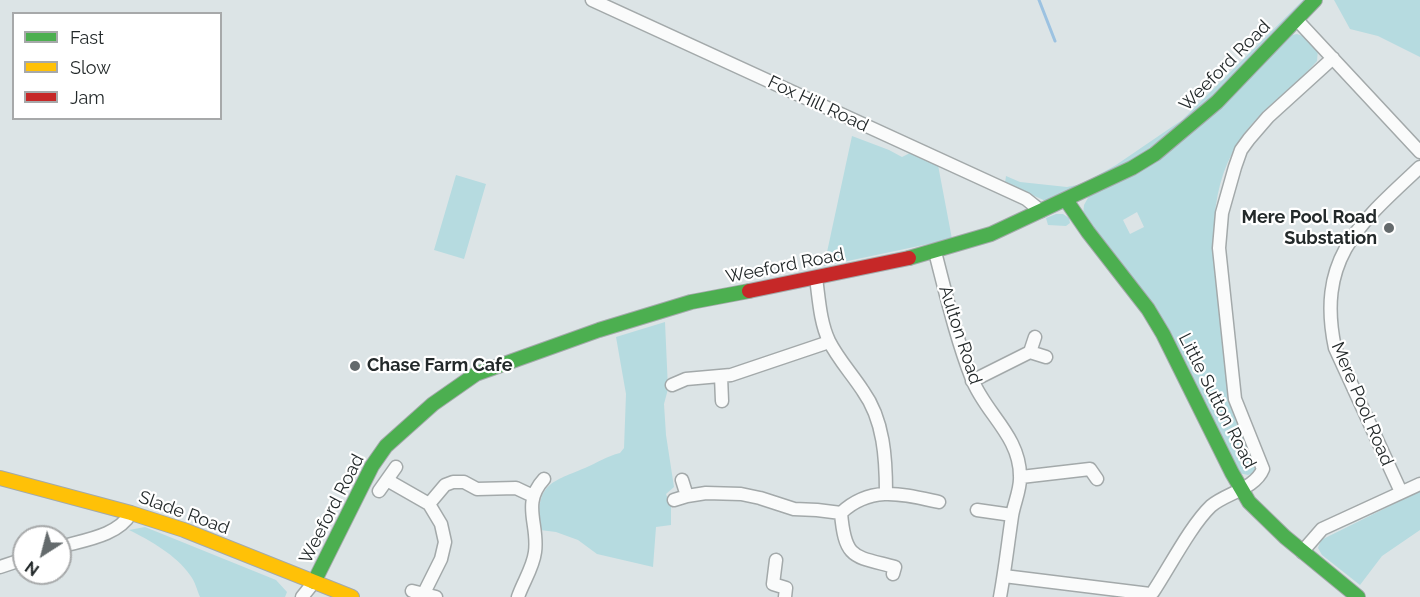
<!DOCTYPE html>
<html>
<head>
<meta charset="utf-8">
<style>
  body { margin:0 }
  #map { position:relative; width:1420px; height:597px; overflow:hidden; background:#dce4e6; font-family:Raleway,sans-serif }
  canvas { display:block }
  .legend { position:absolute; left:12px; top:12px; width:210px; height:108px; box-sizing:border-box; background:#fff; border:2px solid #a7a9aa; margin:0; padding:8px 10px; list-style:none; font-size:18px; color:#23292a }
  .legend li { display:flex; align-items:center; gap:12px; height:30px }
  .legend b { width:30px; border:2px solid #a7a9aa }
  .north { position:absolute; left:12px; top:525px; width:60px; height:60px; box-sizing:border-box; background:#fff; border:2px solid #a7a9aa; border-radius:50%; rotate:216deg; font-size:16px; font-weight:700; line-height:24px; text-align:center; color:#23292a }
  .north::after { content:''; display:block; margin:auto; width:21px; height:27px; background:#646a6c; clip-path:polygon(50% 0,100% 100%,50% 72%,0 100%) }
</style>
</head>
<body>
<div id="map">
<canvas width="1420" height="597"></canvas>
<ul class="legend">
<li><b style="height:8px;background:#4caf50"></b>Fast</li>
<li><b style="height:8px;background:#ffc107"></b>Slow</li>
<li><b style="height:8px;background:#c62828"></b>Jam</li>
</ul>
<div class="north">N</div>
</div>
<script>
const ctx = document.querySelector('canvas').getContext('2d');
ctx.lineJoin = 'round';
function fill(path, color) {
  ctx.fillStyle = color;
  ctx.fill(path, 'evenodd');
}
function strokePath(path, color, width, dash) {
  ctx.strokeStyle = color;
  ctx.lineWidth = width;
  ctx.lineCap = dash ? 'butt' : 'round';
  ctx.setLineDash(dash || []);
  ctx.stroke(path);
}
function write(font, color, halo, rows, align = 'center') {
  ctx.font = font + ' Raleway,sans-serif';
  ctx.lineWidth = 4.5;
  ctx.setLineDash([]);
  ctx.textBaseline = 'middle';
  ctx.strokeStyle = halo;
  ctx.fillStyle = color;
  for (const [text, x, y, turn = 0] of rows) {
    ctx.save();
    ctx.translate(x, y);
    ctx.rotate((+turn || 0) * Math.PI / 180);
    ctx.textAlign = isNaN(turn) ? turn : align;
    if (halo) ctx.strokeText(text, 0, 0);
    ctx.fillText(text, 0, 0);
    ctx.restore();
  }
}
const green = new Path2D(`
  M1303,0H1307L1193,116L1141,157L1048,202L1005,183L1006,176L1020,182L1067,187L1082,184L1116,165L1182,120Z
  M1334,0H1420V57L1378,36L1350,29Z
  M1297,34L1306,37L1318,49L1317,61C1292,90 1258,110 1238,143C1205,195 1213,258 1220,317C1222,333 1222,351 1226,366C1235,400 1247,434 1257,467L1253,473L1248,475L1239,473L1083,215L1084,205L1089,196L1292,35ZM1137,212L1144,227L1130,234L1123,220Z
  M852,136L889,150L902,157L912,152L938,165L952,239L824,266Z
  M456,175L486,184L464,259L434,250Z
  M1056,214H1063L1069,218L1070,223L1066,226L1048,225L1046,218Z
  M665,322L668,389L664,404L666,435L674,487L666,494L671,507V525L656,527L653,567L597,554L578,540L556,532L540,530C536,485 548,483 585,468C597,463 607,456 620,453L624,448L626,394L616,337Z
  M1420,491V530L1382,556L1360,585L1322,555L1318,548L1321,540Z
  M145,527L276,580L287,592L285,597H200C197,590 195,581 190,575C176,555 151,541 129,530Z`);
const stream = new Path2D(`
  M1039,0L1055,41`);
const street = new Path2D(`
  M592,0L1026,199L1041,211
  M1297,20L1420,152
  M935,252C946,294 956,338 972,379C985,413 1020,436 1020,476C1021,489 1014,503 1012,516C1008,543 1005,570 1000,597
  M816,278C819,299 820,322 829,341C838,359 852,374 863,391C884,420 886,459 886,493
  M1035,337L1030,352L1046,357
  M721,376L722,401
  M972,381L1030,352
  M672,385L686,379L731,375L829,342
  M1021,477L1090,469L1097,479
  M387,480L429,504L441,524L445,542L441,559L424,593
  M682,480L687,496L706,493L741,494L760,498L794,509L817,510L841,513C871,485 902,494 939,502
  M379,491L396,467
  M1401,492L1335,348C1316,258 1360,223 1420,167
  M674,500L687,496
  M429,504L445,485L453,482H464L477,489L516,488L533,496
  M977,510L1012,515
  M841,513C845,560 854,556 895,567L893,574
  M60,547C84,540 118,536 131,513
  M1302,552L1322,529L1420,484
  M776,560L773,584L786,588L785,597
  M0,567L24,559
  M1004,576L1150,594L1153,592C1169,568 1191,525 1211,506C1226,493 1255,489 1263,469L1235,399L1219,248L1222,213L1235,167L1241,150L1249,139L1268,117L1333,58
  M412,591L436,597
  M302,597L314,582
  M518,597C523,582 533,568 535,552C539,524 521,504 544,479`);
const fast = new Path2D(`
  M1066,200L1088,232L1148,309L1163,334L1232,473L1249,502L1285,537L1358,597
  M909,258L991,234L1132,168L1155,154L1217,102L1315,0
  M314,582L372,466L386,446L433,404L476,374L599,330L691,302L749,291`);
const slow = new Path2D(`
  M0,478L131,513L184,530L352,597`);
const jam = new Path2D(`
  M749,291L909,258`);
const markers = [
  [1389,228,6,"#646a6c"],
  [355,366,6,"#646a6c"]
];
const streetNames = [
  ["Weeford Road",1225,66,-45],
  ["Fox Hill Road",818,104,25],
  ["Weeford Road",785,266,-11],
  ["Aulton Road",960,335,72],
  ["Little Sutton Road",1217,401,63],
  ["Mere Pool Road",1362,404,67],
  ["Weeford Road",332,509,-63],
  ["Slade Road",184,513,20]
];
const poiNames = [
  ["Mere Pool Road",1377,218],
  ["Substation",1377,239],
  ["Chase Farm Cafe",367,366,"left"]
];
fill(green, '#b6dbe0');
strokePath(stream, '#9cc2e1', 3);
strokePath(street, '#a3a9aa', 15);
strokePath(fast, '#a3a9aa', 16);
strokePath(slow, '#a3a9aa', 16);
strokePath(jam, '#a3a9aa', 16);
strokePath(street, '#fafbfb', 12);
strokePath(fast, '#4caf50', 14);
strokePath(slow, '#ffc107', 14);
strokePath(jam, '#c62828', 14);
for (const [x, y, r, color] of markers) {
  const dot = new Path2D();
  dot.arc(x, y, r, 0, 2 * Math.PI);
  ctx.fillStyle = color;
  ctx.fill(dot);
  strokePath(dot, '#fff', 2);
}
write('18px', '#23292a', '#fff', streetNames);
write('bold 18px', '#23292a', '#fff', poiNames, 'right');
</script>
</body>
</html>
